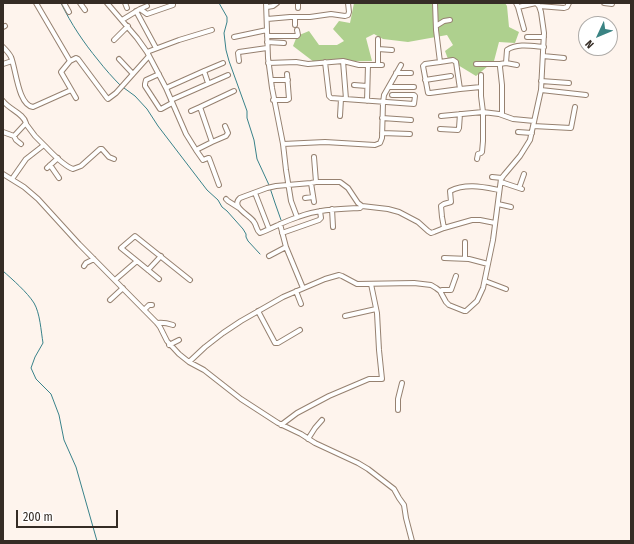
<!DOCTYPE html>
<html>
<head>
<meta charset="utf-8">
<style>
  body { margin:0 }
  #map { position:relative; width:634px; height:544px; overflow:hidden; background:#fef4ed; font-family:"Fira Sans Condensed",sans-serif }
  canvas { display:block }
  .frame { position:absolute; inset:0; border:4px solid #352c25; pointer-events:none }
  .north { position:absolute; left:578px; top:16px; width:40px; height:40px; box-sizing:border-box; background:#fff; border:1px solid #aeaba8; border-radius:50%; rotate:226deg; font-size:11px; font-weight:700; line-height:16px; text-align:center; color:#352c25 }
  .north::after { content:''; display:block; margin:auto; width:14px; height:18px; background:#3a8383; clip-path:polygon(50% 0,100% 100%,50% 72%,0 100%) }
  .scale { position:absolute; left:16px; top:510px; width:102px; height:18px; box-sizing:border-box; border:2px solid #352c25; border-top:0; padding-left:5px; font-size:12px; line-height:14px; white-space:nowrap; color:#352c25; -webkit-text-stroke:3px #fff; paint-order:stroke }
</style>
</head>
<body>
<div id="map">
<canvas width="634" height="544"></canvas>
<div class="frame"></div>
<div class="north">N</div>
<div class="scale">200 m</div>
</div>
<script>
const ctx = document.querySelector('canvas').getContext('2d');
ctx.lineJoin = 'round';
function fill(path, color) {
  ctx.fillStyle = color;
  ctx.fill(path, 'evenodd');
}
function strokePath(path, color, width, dash) {
  ctx.strokeStyle = color;
  ctx.lineWidth = width;
  ctx.lineCap = dash ? 'butt' : 'round';
  ctx.setLineDash(dash || []);
  ctx.stroke(path);
}
const green = new Path2D(`
  M354,3H505L507,6L509,27L519,32L515,43L499,42L494,61L476,76L448,59L445,51L453,45L447,35L408,42L383,39L374,34L366,38L372,61L314,62L293,46L297,36L309,31L319,45H337L344,41L333,29L339,21L350,23Z`);
const stream = new Path2D(`
  M61,3C71,24 84,43 98,60C105,69 113,78 121,86
  M219,3L227,17V22L224,33L226,50L229,61L247,111V118L254,140L257,159L269,185
  M124,88L135,96L147,109L158,126L207,190L218,200L222,207L227,211L243,229L246,234V237L248,241L260,254
  M270,188L275,203L281,220
  M3,271C13,280 27,292 34,303C40,313 41,331 43,343L35,357L31,368L36,379L51,394L59,415L64,440L76,467L97,541`);
const street = new Path2D(`
  M36,3L70,61
  M64,3L69,12
  M80,3L85,10
  M107,3L137,38L147,52L166,88L186,134L196,150L212,142L200,107L234,91
  M125,3L127,8
  M266,3L268,58L272,88L283,144L286,170L291,201L297,217
  M298,3V8
  M435,3L436,30L440,62L453,60L456,62L460,89
  M516,3L518,7L536,3
  M604,3L612,4
  M539,6L564,8L567,7L569,3
  M267,7L273,6L277,3
  M518,7L524,29
  M140,9L147,6
  M136,11L156,48
  M295,17V25
  M267,19L290,17H310L331,14L345,16L348,15L349,12L348,3
  M122,20L140,9L147,14L173,5V3
  M436,26L444,21L450,20
  M3,27L5,26
  M267,36H297L298,35L297,30
  M234,37L267,30
  M527,37H544
  M378,39V65
  M114,40L128,26
  M267,42L284,43
  M3,47C6,50 9,53 11,57C16,69 18,105 33,107L71,90
  M378,49L392,50
  M147,52L179,40L212,30
  M543,56L564,58
  M119,59L133,74
  M239,61L238,53L239,52L267,48
  M343,61L346,99
  M325,62L329,96L331,98L414,104L415,96L414,95H392
  M440,62L425,64L423,66L428,93H430L460,89L481,87
  M268,63L296,62L308,64L343,61L359,65H382
  M506,63L517,65
  M3,64L12,61
  M476,64H500
  M204,71L208,83
  M396,73H411
  M159,74L146,80L145,84V86L160,109H161L172,103
  M271,80H288
  M425,80L451,76
  M541,81L569,83
  M354,85L367,86
  M389,87H414
  M166,88L204,71L223,63
  M541,90L586,95
  M76,98L61,72L70,61L76,58L78,59L107,98L108,99L116,93L149,56
  M171,100L228,75
  M273,100H287L289,99L287,74
  M3,101C10,110 23,113 26,123L14,136L3,132
  M367,101L368,65
  M191,111L200,107
  M502,115V85L500,67V64L506,63L507,50C517,43 532,46 544,47
  M340,116L341,99
  M441,116L483,112L499,114L513,119L534,121
  M382,118L411,120
  M26,124L35,136L44,145
  M533,126L571,128L575,107
  M440,129L458,130L459,128L460,114
  M518,132L532,133
  M382,133L410,134
  M14,136L16,140L21,144
  M212,142L226,136L228,133L225,126
  M283,144L325,142L375,145L380,143L382,138L383,103L384,95L401,65
  M196,150L203,160L208,158H209L219,185
  M314,157L316,182
  M477,159L478,154L481,153L482,152L483,141V112L481,96V75
  M50,165L59,178
  M47,168L58,158
  M3,174L24,187L38,199L79,244L157,323L160,327L167,341L179,354L189,362L204,370L241,399L278,423L301,434L315,443L358,463L368,469L394,489L399,498L404,505L406,518L412,541
  M492,177L502,178
  M12,179L26,159L44,145C52,153 62,165 73,169L81,166L100,149H102L109,157L114,159
  M501,182L522,189
  M311,183L314,202
  M519,188L524,174
  M255,193L269,229
  M305,198L313,197
  M226,199L228,201L239,208
  M498,204L511,207
  M362,206L360,208C339,209 319,209 298,217C285,221 273,228 260,233C256,230 257,226 254,222C250,215 230,207 240,198L267,188L276,186L311,183L316,182H340L348,188L358,203L362,206L388,209L399,212L418,222L428,231L431,233L434,232L444,228L472,220H480L495,223
  M332,209L333,227
  M280,224L286,247L303,288
  M444,228L442,217L441,206L444,204L451,202L450,191C466,183 483,187 499,190
  M282,233L319,220L321,218L320,211
  M269,256L286,247
  M444,258L469,259L488,264
  M465,259V242
  M137,261L159,279
  M84,266L86,263L94,259
  M148,270L161,256
  M115,280L137,261L121,248L135,236L190,280
  M485,281L506,289
  M296,291L301,304
  M440,291L442,290H451L456,276
  M110,300L123,288
  M144,310L149,305H152
  M258,311L275,343H278L300,330
  M345,316L376,309
  M157,323C163,322 167,323 173,325
  M169,345L179,340
  M189,362L205,347L223,333L241,321L283,297L325,279L339,275L342,276L357,284L414,283L431,285L436,288L440,291L446,302L449,305L464,311H466L477,301L483,288L493,240L501,179L504,175L520,156L530,140L541,90L544,33L541,12L539,6L536,3
  M398,410V399L402,383
  M281,425L297,413L329,396L369,379H382L379,350L377,313L371,284
  M308,439L315,428L322,420`);
fill(green, '#aed08e');
strokePath(stream, '#39828a', 1);
strokePath(street, '#968170', 6);
strokePath(street, '#fff', 4);
</script>
</body>
</html>
